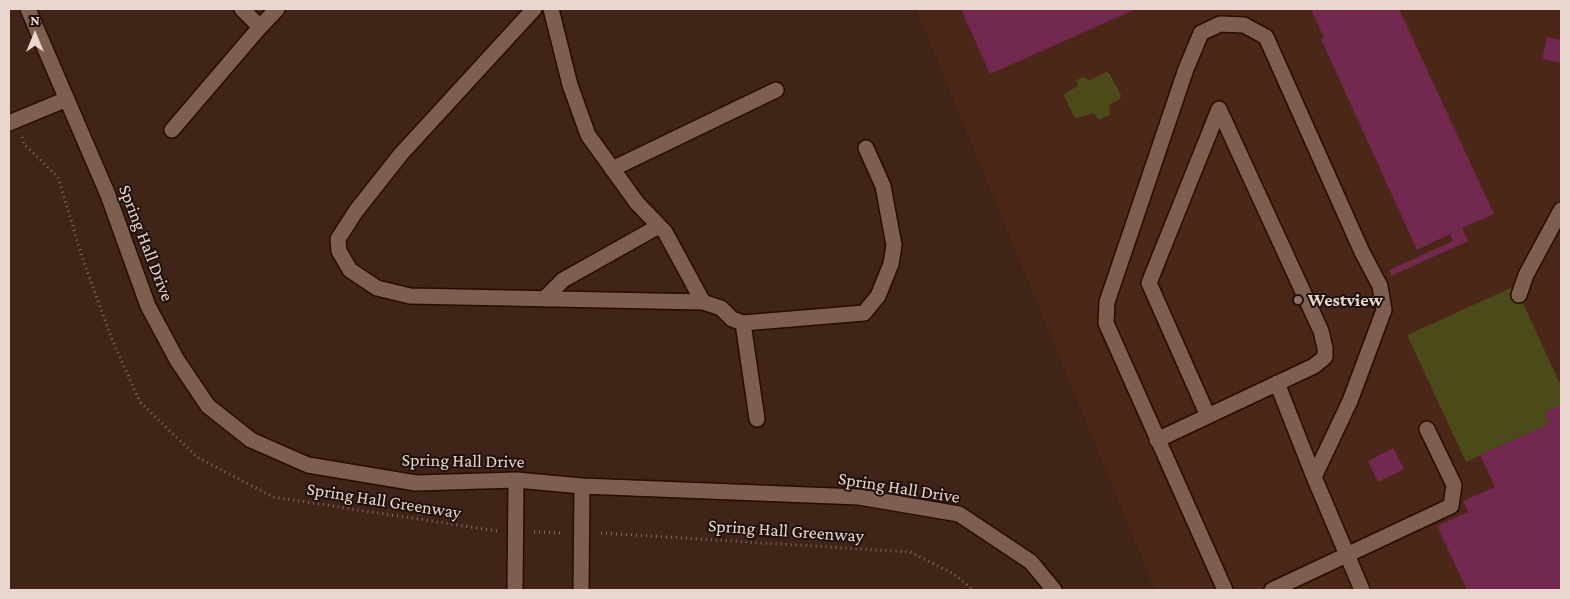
<!DOCTYPE html>
<html>
<head>
<meta charset="utf-8">
<style>
  body { margin:0 }
  #map { position:relative; width:1570px; height:599px; overflow:hidden; background:#402417; font-family:"Crimson Pro",serif }
  canvas { display:block }
  .frame { position:absolute; inset:0; border:10px solid #e9d6ce; pointer-events:none }
  .north { position:absolute; left:10px; top:10px; width:50px; height:50px; -webkit-text-stroke:4px #1e110b; paint-order:stroke; rotate:0deg; font-size:14px; font-weight:700; line-height:20px; text-align:center; color:#e9d6ce }
  .north::after { content:''; display:block; margin:auto; width:18px; height:22px; background:#e9d6ce; clip-path:polygon(50% 0,100% 100%,50% 72%,0 100%) }
</style>
</head>
<body>
<div id="map">
<canvas width="1570" height="599"></canvas>
<div class="frame"></div>
<div class="north">N</div>
</div>
<script>
const ctx = document.querySelector('canvas').getContext('2d');
ctx.lineJoin = 'round';
function fill(path, color) {
  ctx.fillStyle = color;
  ctx.fill(path, 'evenodd');
}
function strokePath(path, color, width, dash) {
  ctx.strokeStyle = color;
  ctx.lineWidth = width;
  ctx.lineCap = dash ? 'butt' : 'round';
  ctx.setLineDash(dash || []);
  ctx.stroke(path);
}
function write(font, color, halo, rows, align = 'center') {
  ctx.font = font + ' "Crimson Pro",serif';
  ctx.lineWidth = 4;
  ctx.setLineDash([]);
  ctx.textBaseline = 'middle';
  ctx.strokeStyle = halo;
  ctx.fillStyle = color;
  for (const [text, x, y, turn = 0] of rows) {
    ctx.save();
    ctx.translate(x, y);
    ctx.rotate((+turn || 0) * Math.PI / 180);
    ctx.textAlign = isNaN(turn) ? turn : align;
    if (halo) ctx.strokeText(text, 0, 0);
    ctx.fillText(text, 0, 0);
    ctx.restore();
  }
}
const built = new Path2D(`
  M916,9H1561V590H1155Z`);
const green = new Path2D(`
  M1106,72L1109,73L1121,95L1120,99L1109,105L1110,115L1099,120L1094,113L1077,118L1074,116L1064,96L1065,93L1078,86L1077,80L1083,77L1090,80Z
  M1515,286L1561,386V406L1545,413L1551,423L1466,462L1407,335Z`);
const building = new Path2D(`
  M961,9H1136L990,74Z
  M1311,9H1399L1494,214L1462,228L1468,241L1391,276L1389,270L1453,241L1450,234L1417,250L1321,39L1324,38Z
  M1547,37L1561,40V63L1542,59Z
  M1561,405V590H1467L1437,526L1468,512L1463,501L1495,487L1480,455L1551,423L1550,421L1548,422L1544,413Z
  M1393,448L1404,469L1378,482L1368,461Z`);
const path = new Path2D(`
  M22,137L24,144L58,177L83,260L113,342L140,402L197,457L273,497L497,531
  M534,532L562,533
  M601,533L910,552L954,574L973,590`);
const minor = new Path2D(`
  M28,9L108,195L148,306L177,360L208,406L251,440L308,465L416,483L516,480L582,486L859,497L959,514L1031,562L1054,590
  M534,9L401,154L356,211L338,239L339,251L350,270L377,288L410,296L703,302L721,308L732,319L743,323L864,313L878,296L891,264L894,245L883,186L866,148
  M551,9L570,85L588,135L637,203L665,232L703,302
  M260,27L277,9
  M9,123L67,99
  M172,130L260,27L242,9
  M612,169L776,90
  M1519,295L1526,275L1561,210
  M544,299L563,280L659,226
  M743,323L757,419
  M1277,383L1314,477
  M1157,440L1314,366L1325,357V348L1321,331L1219,109L1149,283L1208,416
  M515,590L516,480
  M581,590L582,486
  M1225,590L1106,323L1107,302L1186,69L1201,33L1220,24L1244,25L1266,37L1362,252L1380,286L1384,310L1350,401L1314,477L1362,590
  M1272,590L1451,506L1454,485L1427,429`);
const markers = [
  [1298,300,5,"#8d6e63"]
];
const streetNames = [
  ["Spring Hall Drive",146,243,69],
  ["Spring Hall Drive",463,461,1],
  ["Spring Hall Drive",899,488,9],
  ["Spring Hall Greenway",384,501,9],
  ["Spring Hall Greenway",786,531,4]
];
const poiNames = [
  ["Westview",1308,300]
];
fill(built, '#4a2716');
fill(green, '#4a4b18');
fill(building, '#72284f');
strokePath(minor, '#260c02', 18);
strokePath(path, '#856c61', 3, [1, 4]);
strokePath(minor, '#7e5e4f', 15);
for (const [x, y, r, color] of markers) {
  const dot = new Path2D();
  dot.arc(x, y, r, 0, 2 * Math.PI);
  ctx.fillStyle = color;
  ctx.fill(dot);
  strokePath(dot, '#1e110b', 2);
}
write('18px', '#e9d6ce', '#1e110b', streetNames);
write('bold 18px', '#e9d6ce', '#1e110b', poiNames, 'left');
</script>
</body>
</html>
